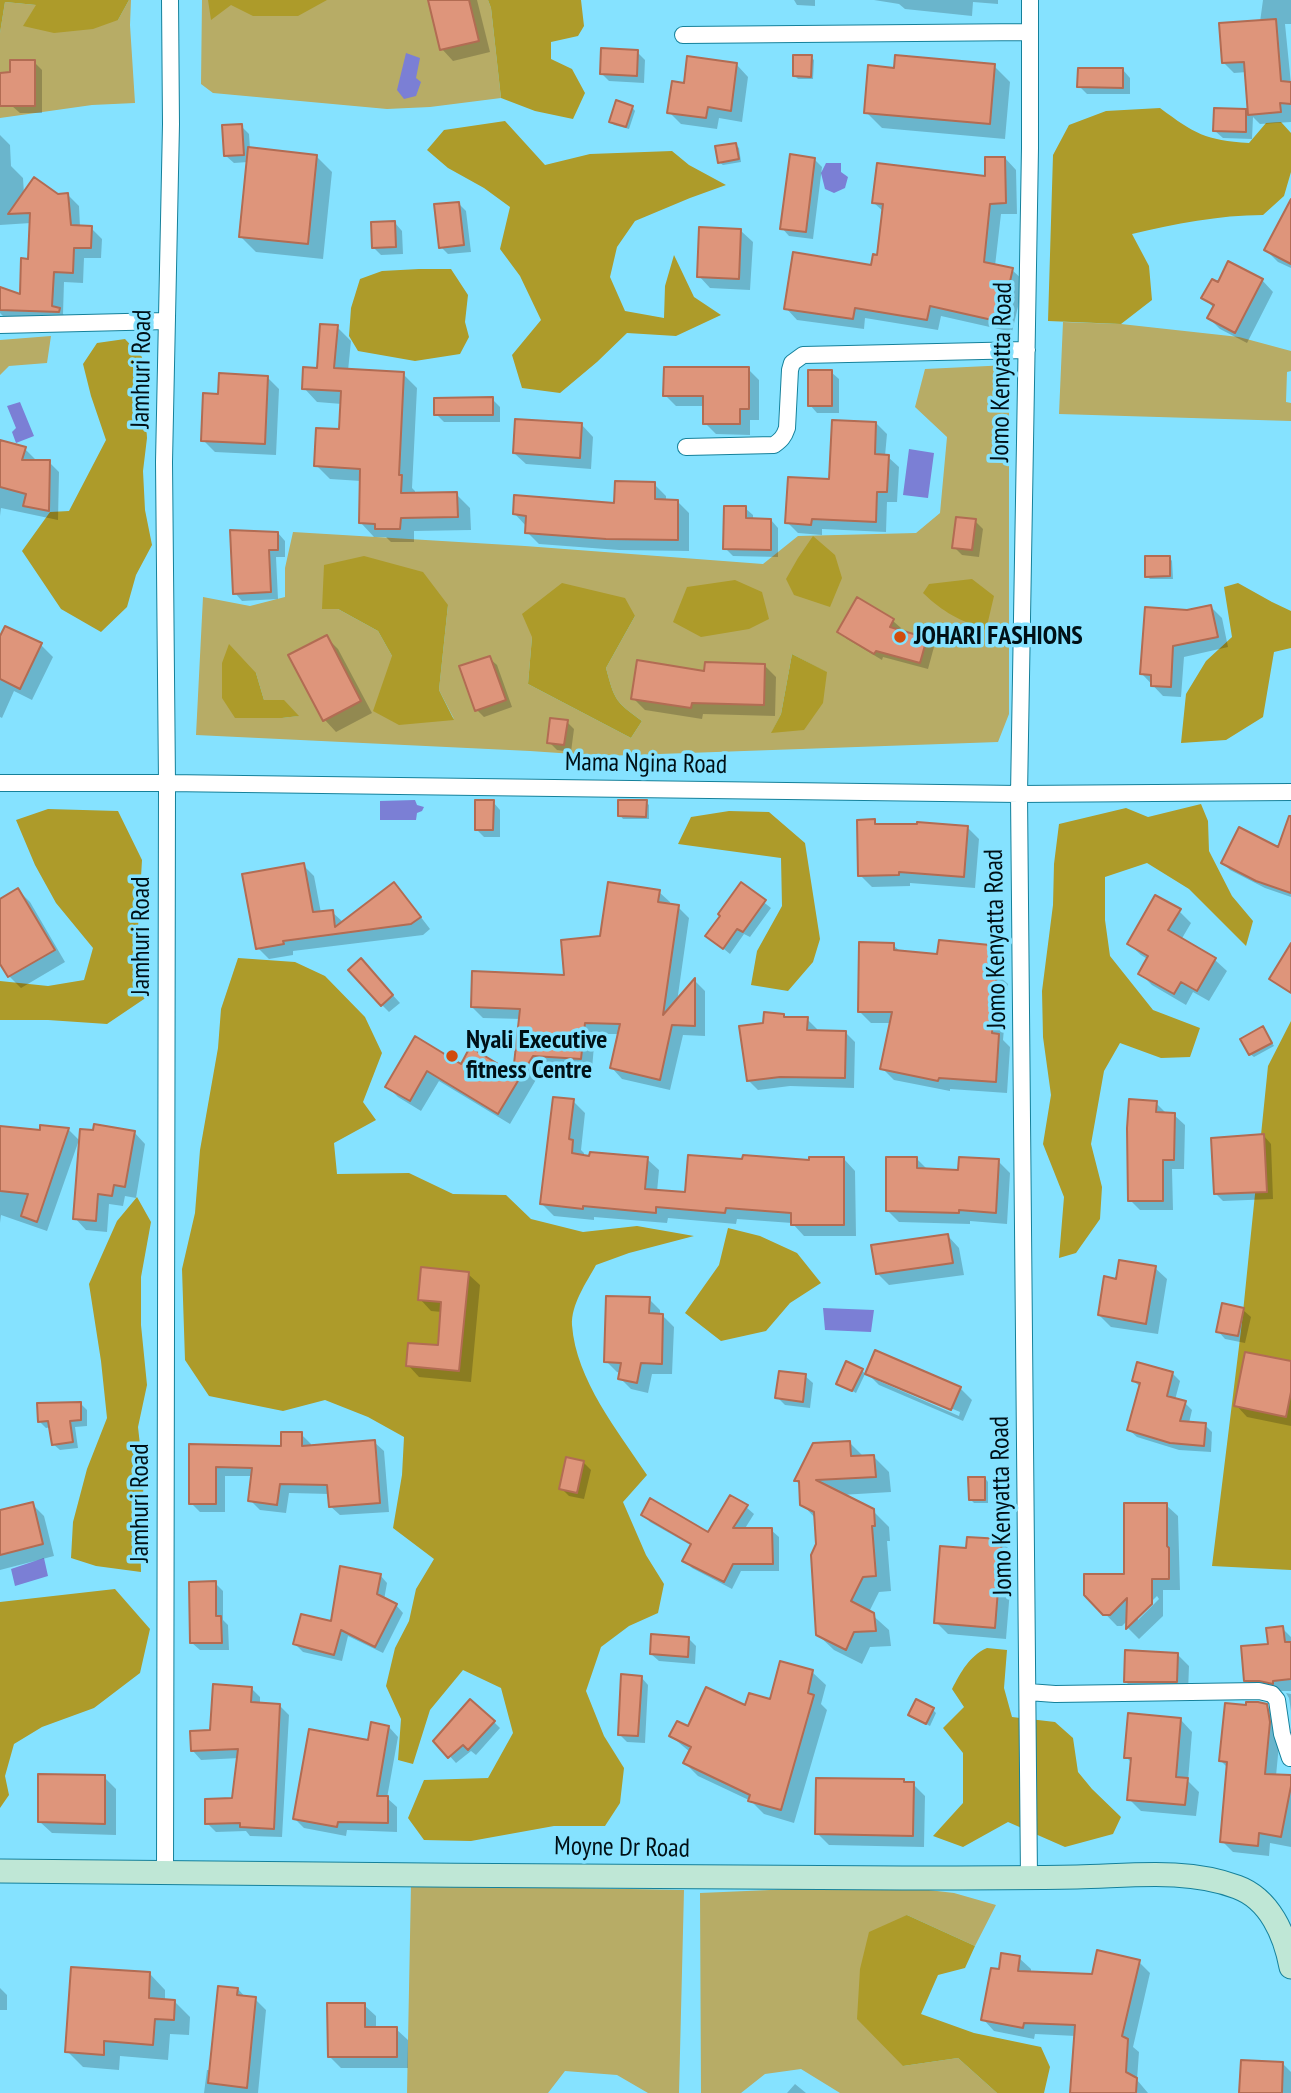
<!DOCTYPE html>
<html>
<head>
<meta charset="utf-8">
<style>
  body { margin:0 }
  canvas { display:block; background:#85e2ff }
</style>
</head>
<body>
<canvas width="1291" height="2093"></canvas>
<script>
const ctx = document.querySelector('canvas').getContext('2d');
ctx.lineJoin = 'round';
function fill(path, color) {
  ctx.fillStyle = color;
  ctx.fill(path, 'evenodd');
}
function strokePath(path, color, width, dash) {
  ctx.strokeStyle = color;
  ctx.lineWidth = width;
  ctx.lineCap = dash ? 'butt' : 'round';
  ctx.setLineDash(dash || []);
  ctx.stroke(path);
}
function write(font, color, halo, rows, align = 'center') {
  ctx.font = font + ' "PT Sans Narrow",sans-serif';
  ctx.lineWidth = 7;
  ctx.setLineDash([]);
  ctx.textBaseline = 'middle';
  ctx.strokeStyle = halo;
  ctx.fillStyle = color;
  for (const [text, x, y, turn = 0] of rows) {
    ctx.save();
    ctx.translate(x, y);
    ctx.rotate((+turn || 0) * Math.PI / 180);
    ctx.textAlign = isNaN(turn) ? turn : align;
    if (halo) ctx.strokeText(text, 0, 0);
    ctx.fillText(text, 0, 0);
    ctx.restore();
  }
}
const green = new Path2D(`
  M129,0H131L130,25L135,103L92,105L0,118V33L5,2L36,5L118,20Z
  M202,0H488L491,8L501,98L430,107L387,109L213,93L201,84Z
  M1063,322L1121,324L1239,337L1291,351V371L1287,372L1286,402L1291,403V421L1059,414Z
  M51,336L47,363L9,366L0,375V340Z
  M1009,365V714L998,742L603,756L530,751L196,735L203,597L250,606L285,597V568L293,532L525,546L763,564L798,536L916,533L940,513L947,437L915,407L925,369ZM448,605L439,690L454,719L392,656L378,631L338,609ZM635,616L606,668C615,701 615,701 642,721L631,738L528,684L532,637ZM792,654L826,672L772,732L781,714ZM256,673L264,700L298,716L282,718H235Z
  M411,1885L684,1890L679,2093H648L617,2075L565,2071L548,2093H407Z
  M886,1885L954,1893L996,1905L975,1946L907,1915L903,2066L958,2058L997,2093H840L801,2069L765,2074L741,2093H701L700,1893Z`);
const forest = new Path2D(`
  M0,0H129L118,20L93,29L54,33L23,26L36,5L5,2L0,33Z
  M208,0H327L298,16H253L231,5L211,20Z
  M488,0H581L584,26L578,36L551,42V59L572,69L585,93L573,119L535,111L501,98L491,8Z
  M1160,108C1195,134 1205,140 1249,143L1266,123L1281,122L1291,133V172L1284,196L1263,215C1219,215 1175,224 1132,234L1149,266L1152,300L1121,324L1048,321L1053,155L1069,125L1106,111Z
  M505,121L545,165L590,154L672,151L689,165L726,185L690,198L635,221L617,247L610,277L625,311L664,318L665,286L674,255L694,297L721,315L676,336L627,333L597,362L560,393L522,388L512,355L541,320L520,276L500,249L510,207L484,188L448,168L427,150L444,130Z
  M419,269H451L468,295L465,322L469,337L460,354L415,361L358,351L349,336L351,308L360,279L382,271Z
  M125,339L142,357L147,438L143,471L145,510L152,545L136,575L127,607L101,632L61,609L22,551L50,512L69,511L106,440L91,396L83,364L97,343Z
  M813,536L835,555L842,578L830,607L794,595L786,579L798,558Z
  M364,556L423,572L448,605L439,690L454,720L399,725L373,711L392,656L378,631L338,609H322L324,565Z
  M972,579L994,596L986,630C959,620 944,613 923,593L929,584Z
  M735,580L762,592L769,619L749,629L701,637L673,622L687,587Z
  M562,583L625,598L635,616L606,668C615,701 615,701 642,721L631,738L528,684L532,637L522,614Z
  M1238,583L1272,602L1291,611V648L1274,652L1263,717L1226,740L1181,743L1186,694L1206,661L1232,637L1224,587Z
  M229,644L256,673L264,700H284L299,716L282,718H235L222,698V663Z
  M792,654L827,672L823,703L804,730L771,733L781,714Z
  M1201,804L1208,821L1209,851L1232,896L1253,921L1246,946L1189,889L1147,863L1105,877V920L1110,956L1153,1010L1200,1028L1190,1057L1161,1058L1120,1043L1104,1071L1091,1144L1102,1187L1100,1219L1076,1253L1059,1258L1064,1197L1043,1144L1051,1095L1043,1037L1042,991L1053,905L1054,864L1059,824L1126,808L1148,817Z
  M48,809L118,811L142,860L137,945L147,997L107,1024L48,1020H0V981L48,986L84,980L93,948L56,903L35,865L16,820Z
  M729,811L769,812L805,843L820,939L813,962L788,991L751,985L757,951L782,906L781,858L678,844L691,817Z
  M238,958L295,962L325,976L365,1017L382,1053L363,1102L376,1120L334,1143L337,1174L409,1173L453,1194L506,1195L531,1219L583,1232L637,1226L694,1236L629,1253L596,1265C586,1283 571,1305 572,1325C576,1380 618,1431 647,1475L623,1502L646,1555L664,1584L658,1613L629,1626L601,1647L586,1691L604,1736L624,1768L620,1803L605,1826H554L471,1841L424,1840L408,1818L424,1780L488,1778L513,1733L501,1688L463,1670L430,1710L413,1764L398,1760L401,1719L386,1686L395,1648L409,1621L416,1589L434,1559L393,1528L402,1475L404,1437L368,1417L325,1400L283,1411L209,1396L185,1360L182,1269L195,1213L200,1150L218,1048L221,1009Z
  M1291,1021V1570L1212,1566L1242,1322L1268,1066Z
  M137,1197L151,1222L141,1277V1325L147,1385L138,1427L144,1481L140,1531L141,1572L96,1566L71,1558L73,1522L87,1469L107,1418L101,1361L89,1284L117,1221Z
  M728,1228L760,1236L797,1253L821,1283L790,1303L766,1331L721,1341L685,1313L719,1265Z
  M115,1589L150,1629L140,1673L94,1708L42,1727L14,1744L5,1776L9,1795L0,1808V1602Z
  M987,1648L1007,1650L1004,1688L1012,1717L1055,1722L1073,1738L1078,1772L1092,1789L1121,1817L1113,1834L1065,1847L1008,1822L963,1847L933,1836L963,1803V1753L943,1728L964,1707L952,1689C961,1672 969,1656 987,1648Z
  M907,1915L975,1946L965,1968L938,1975L921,2014L974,2033L1041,2047L1050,2067L1044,2093H997L958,2058L903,2066L857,2019L860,1969L869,1932Z`);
const water = new Path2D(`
  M406,53L420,58L416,78L421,82L416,96L404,99L397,90Z
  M826,163H841V172L848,177L845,188L834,193L825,189L821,173Z
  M20,402L34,436L16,443L12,432L16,428L7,406Z
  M909,449L934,453L928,498L903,495Z
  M415,800L417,805L424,807L422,811L417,813L416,820H380V801Z
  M823,1308L874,1310L871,1332L825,1330Z
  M44,1558L48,1576L15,1586L11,1569Z`);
const shadow = new Path2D(`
  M430,0H477L490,52L453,61L442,49Z
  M794,0H815V6L797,5Z
  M874,0H998V4L973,2L972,16L905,9L899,4Z
  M1263,0H1291V24H1285L1291,84V122L1260,124L1253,117L1252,139L1223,138L1215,131L1245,111L1250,115L1247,72L1234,73L1224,63L1260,22Z
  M637,52L645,60L644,83L609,81L601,73Z
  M811,57L814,60L813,79H798L794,75Z
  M34,62L42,70V113H20L12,106Z
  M737,65L748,77L742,122L719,118L717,129L681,124L669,112L685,85Z
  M994,66L1010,82L1005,139L882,128L866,112L896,69Z
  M1123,70L1130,78V94H1087L1079,86Z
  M632,107L635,111L629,129L614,125L611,121Z
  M241,126L249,134L250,149L316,156L332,172L323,259L256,252L241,237L248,162L234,163L226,156Z
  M0,135L10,145L11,166L23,178L24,194L68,195L79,206L80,227L91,228L102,239L101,258H84L83,283L64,282L63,314L70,321H17L3,316L0,313V289L21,297L30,260L31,223L0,225Z
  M736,145L739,148L741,162L723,165L719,162Z
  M1005,158L1016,170L1017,214H1001L995,266L1012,270L1024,281L1012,332L941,316L938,330L865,318L864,329L797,320L786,308L873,267L878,257L884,212L874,203L987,178Z
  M814,159L822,167L813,239L789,236L782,228Z
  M1291,202V268L1278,262L1266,250Z
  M458,203L466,211L471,252L448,254L441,247Z
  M395,223L402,231L403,254L381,255L373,247Z
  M741,231L753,242L750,290L710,288L699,276Z
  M1262,280L1273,292L1247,343L1220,329L1209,318L1214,308L1204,298L1218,284Z
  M337,327L351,341L348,371L403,374L417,388L412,488L415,491V495L456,494L470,508L471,530L414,531V542H391L386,537H374L361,523V481L330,479L316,465L340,431L342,404L317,402L304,388L318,369Z
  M748,369L759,380V420H750V435L716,434L705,423V406H676L665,395Z
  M831,372L839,379V413H817L810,405Z
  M267,377L279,389L276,455L215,452L203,440L220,395Z
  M492,399L500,407V422H444L436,414Z
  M876,423L887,434L885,456L888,457L899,467L897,502H887L886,532L822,529V535L798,533L787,522L831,481Z
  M582,425L593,437L591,469L526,464L514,453Z
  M0,442L25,449L35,459L34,462H49L59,472L58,520L1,508L0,516Z
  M654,484L666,496V501H677L689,513V551L619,550L539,544L527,532L526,526L515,514L616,504Z
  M745,508L753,515V520H771L778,528V557L733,556L725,548Z
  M975,521L983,529L979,557L962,555L954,547Z
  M278,533L285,541V557H276L278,599L242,601L235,593Z
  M1169,557L1172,561L1173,579H1150L1147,576Z
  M858,600L893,621L901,628L899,631L926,639L934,647L928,669L883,657L882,660L847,639L839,632Z
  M1211,607L1222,618L1228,647L1184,657L1181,697L1163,696L1142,674L1187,612Z
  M327,638L338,649L372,713L336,732L325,720Z
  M0,640L41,645L53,657L32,700L14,691L2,718L0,717Z
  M489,658L497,665L512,707L484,717L477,710Z
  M764,665L776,677L775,716L703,714L702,719L645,710L633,698L706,673Z
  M567,722L574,729L571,752L557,750L549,742Z
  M493,802L500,810V837H484L476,829Z
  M646,802L649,805V819H623L620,815Z
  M874,821L879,826L967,827L979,839L975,888L910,883V886L872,887L860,875Z
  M1278,849L1291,850V897L1265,888L1230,870L1223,863Z
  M303,865L314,876L321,913L332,912L344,923L404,895L430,929L423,935L293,951V955L269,959L258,948Z
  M742,885L771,908L750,937L744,934L730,954L708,936Z
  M18,890L30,902L65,962L21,988L9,976L0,961V901Z
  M659,892L670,902V906L678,907L689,918L677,1002L695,981L705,991V1036L683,1035L670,1090L622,1079L612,1068L619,1034H595L592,1069L544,1066L510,1124L439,1081L421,1111L398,1097L387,1086L415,1039L461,1066L515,1076L521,1019L483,1018L472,1007L566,977L602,938Z
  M1179,911L1191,923L1181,940L1215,960L1227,971L1209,1001L1193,992L1186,1005L1152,985L1141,974L1149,960L1141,955L1129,944Z
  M893,945L901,952L939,956L989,947L1001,958L999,976L1008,984L1003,1040L1010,1047L1007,1093L950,1089V1091L894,1080L882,1068L891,1023H871L859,1011Z
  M368,968L400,1003L389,1012L382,1005Z
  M783,1016L787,1019H807L817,1029V1032H845L855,1042L854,1088L790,1086L758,1090L748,1080L765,1024Z
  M1266,1032L1274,1046L1254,1057L1250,1054Z
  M573,1101L585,1113L581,1150L584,1153V1156L647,1159L659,1170L657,1192L687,1194L744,1161L810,1162L844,1159L855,1171L856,1236H804L792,1223L737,1219L736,1224L668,1218L667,1223L594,1217V1220L554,1216L542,1204Z
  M1156,1103L1167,1114L1174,1115L1185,1125L1184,1169H1172L1173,1210H1140L1130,1200Z
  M0,1128L41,1132L68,1129L79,1140L47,1231L1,1215L0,1223Z
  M134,1132L145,1144L136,1198L125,1196L123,1206L109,1204L107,1232L86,1230L75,1218Z
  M1264,1136L1271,1144L1273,1199L1223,1201L1215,1193Z
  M917,1159L928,1170L960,1172L998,1161L1010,1173L1007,1224L970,1221V1224L899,1222L887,1210Z
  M948,1236L959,1248L964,1275L889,1285L877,1273Z
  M1155,1268L1167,1279L1158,1334L1111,1327L1099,1315L1117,1281Z
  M468,1274L480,1285L471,1382L419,1377L408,1365L439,1347L442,1312L431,1311L420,1299Z
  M649,1299L660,1310V1315H662L674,1327L672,1374H652L648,1393L631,1389L620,1378L621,1373L617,1372L606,1361Z
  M1243,1310L1251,1317L1245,1343L1225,1339L1218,1331Z
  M1291,1363V1426L1247,1417L1236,1405Z
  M862,1370L865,1374L856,1393L838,1383Z
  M867,1373L960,1388L972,1400L963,1421L879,1385ZM879,1378L960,1412L959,1416L879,1381Z
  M1172,1373L1180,1381L1175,1400L1185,1403L1192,1410L1189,1423L1205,1425L1212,1432L1211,1452L1179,1450L1137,1437L1129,1430L1141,1388L1134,1381Z
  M805,1376L813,1383L810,1408L785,1405L777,1397Z
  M80,1403L87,1410V1426L75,1427L78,1448L60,1450L53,1444L51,1427L46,1428L39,1421Z
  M301,1434L311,1444V1447L374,1442L384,1451L389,1512L340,1515L330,1506L329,1494L289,1493L286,1513L260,1510L250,1500L253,1476H225V1512H200L191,1503V1446L283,1448Z
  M849,1442L864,1457H874L889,1472L891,1492L841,1495L873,1511L889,1527L890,1541H887L891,1591L879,1592L869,1612L889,1630L891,1646L870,1647L862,1664L834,1650L817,1634L816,1519L802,1504L801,1486L796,1481Z
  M583,1462L591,1470L584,1499L569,1496L561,1488Z
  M985,1478L988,1482V1503H974L970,1499Z
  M32,1504L44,1516L54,1556L0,1570V1512Z
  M1166,1505L1178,1516L1180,1590H1163V1616L1139,1639L1128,1628V1620L1122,1626H1117L1086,1594L1125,1576ZM1157,1596L1159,1599L1138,1620V1615Z
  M746,1507L754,1514L744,1530H771L779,1537V1571H741L732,1589L692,1568L684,1560L692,1546L650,1522L643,1514L708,1534Z
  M1001,1541L1013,1553L1006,1639L948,1634L936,1622L968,1550Z
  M380,1575L387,1583L384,1600L396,1605L403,1613L383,1653L348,1636L342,1661L303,1652L295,1644L332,1623Z
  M215,1583L223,1591V1620L228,1625L229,1650H200L192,1643Z
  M1282,1628L1291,1637V1691H1257L1246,1680Z
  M688,1638L696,1646L695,1664L659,1661L651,1654Z
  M1177,1654L1189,1666L1188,1693L1138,1694L1126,1682Z
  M812,1672L826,1685L821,1704L827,1710L794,1823L764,1814L751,1801L698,1776L685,1763L690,1752L671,1736L746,1707L771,1701Z
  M641,1677L648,1685L645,1743L627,1742L619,1734Z
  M251,1688L260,1697V1705L280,1706L289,1715L282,1837L250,1836L246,1831L216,1832L207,1823L234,1800L239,1758L201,1760L193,1751Z
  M1286,1693L1291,1694V1711L1289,1698Z
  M1266,1706L1277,1717L1280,1734L1276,1776L1291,1777V1847L1270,1843L1269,1856L1233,1852L1222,1841L1228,1768L1221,1761Z
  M933,1710L936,1713L930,1726L914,1718Z
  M1181,1720L1192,1732L1188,1781L1199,1792L1196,1816L1141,1811L1129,1799L1132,1763L1126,1757Z
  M494,1722L500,1728L476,1755L471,1751L456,1763L436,1741Z
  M389,1727L398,1737L387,1798L397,1807V1832L347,1830L346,1836L304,1828L295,1819L369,1742Z
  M104,1777L116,1789V1835L52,1833L40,1822Z
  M903,1780L907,1784H913L925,1796L924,1847L829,1845L817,1833Z
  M1019,1958L1031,1969V1973L1093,1976L1139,1962L1150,1973L1133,2047L1139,2052L1137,2080L1148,2093H1072L1076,2036L1035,2034L1034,2039L994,2031L983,2019L1000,1971Z
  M150,1974L165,1990V2001H174L190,2017L189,2035L170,2034L168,2060L120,2056L119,2070L83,2067L67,2051Z
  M0,1988L7,1995V2010H0Z
  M238,1989L246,1998L255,1999L266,2010L258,2093H204L207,2070H211Z
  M364,2005L376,2016V2029H396L408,2040V2068H341L329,2056Z
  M1283,2064L1291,2072V2093H1241Z
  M795,2084L806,2093H787Z`);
const building = new Path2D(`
  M428,0H469L479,41L440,50Z
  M1276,19L1281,81L1291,82V104L1280,103L1281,112L1248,115L1244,62L1222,63L1219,23Z
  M601,48L638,50L637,76L600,74Z
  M793,55H812L811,77L793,76Z
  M895,55L995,64L990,124L864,113L868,65L894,68Z
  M687,56L737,63L731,111L708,107L706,118L667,113L672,81L684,83Z
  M10,60H35V106H0V73L10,72Z
  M1078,68H1123V88L1077,87Z
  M616,100L633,106L626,127L609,122Z
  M1214,108L1246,109V132L1213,131Z
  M242,124L244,155L224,156L222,125Z
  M736,143L739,159L718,163L715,146Z
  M248,147L317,155L308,244L239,237Z
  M790,154L815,158L806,232L780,229Z
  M985,157H1005L1006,203L990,204L984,262L1013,268L1001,322L930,306L927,320L855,308L853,319L784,309L793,252L871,265L873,254L877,255L883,204L872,203L877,163L985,176Z
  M34,177L58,194L68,193L71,225L92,226L91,248H74L73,273L54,272L52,306L60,308L59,312L0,310V287L20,294L21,258L28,259L30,213L8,214Z
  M1291,199V264L1264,250Z
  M459,202L464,245L439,248L434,204Z
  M395,221L396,247L372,248L371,222Z
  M699,227L741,229L739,279L697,277Z
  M1228,261L1263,279L1235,333L1207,318L1214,305L1201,298L1212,279L1218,282Z
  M320,324L338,325L334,368L404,372L399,475H402L401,493L457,492L458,517L401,518L400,529H375V524L359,523L360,469L314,466L316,428L339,429L341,391L302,389L303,367L317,368Z
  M664,367H749V409H740V424H703V396H663Z
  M808,370H832V406H808Z
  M219,373L268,376L265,444L201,441L203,393L218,394Z
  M493,397V415H434V398Z
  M515,419L582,423L580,458L513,453Z
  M832,420L876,422L875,454L889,455L887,492H877L876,522L812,519L811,525L785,523L788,477L829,479Z
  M0,440L26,447L22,460H50L49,511L23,506L26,494L0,487Z
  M615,481L655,482V499L678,500V540L606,539L525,533L526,516L513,514L514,495L614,503Z
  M724,506H746V518L771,519V550L723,549Z
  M956,517L976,519L972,550L952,548Z
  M230,530L278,532V550H269L271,592L233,594Z
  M1145,556H1170V576L1145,577Z
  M857,597L894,619L890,627L927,638L920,663L876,651L874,654L837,632Z
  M1211,605L1218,637L1173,646L1171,687L1151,686V675L1140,674L1145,607L1187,610Z
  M5,626L42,643L20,689L0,679V636Z
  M327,635L361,701L323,721L288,655Z
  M490,656L506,700L475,711L459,666Z
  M637,660L704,671L705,662L765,664L764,705L692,703L691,708L631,699Z
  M550,718L568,720L564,745L547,743Z
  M475,800H494L493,830H475Z
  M618,800H647L646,817L618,816Z
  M1289,816H1291V893L1256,881L1221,863L1239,827L1278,847Z
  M875,819V824H917V822L968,826L964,877L899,872V875L858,876L857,820Z
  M304,863L313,912L333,910L335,927L394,882L421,917L411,924L283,941L284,944L256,949L242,874Z
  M608,882L660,890L658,902L679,905L663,1015L695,978V1026L672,1025L660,1080L610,1068L620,1024L585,1023L581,1059L533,1056L498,1114L427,1071L410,1101L385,1087L415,1036L461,1064L470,1047L513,1073L520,1009L471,1007L472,971L564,975L561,940L600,936Z
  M741,882L766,900L743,932L737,929L723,949L705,936L720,916L718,914Z
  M18,888L55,950L8,977L0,964V899Z
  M1155,895L1181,909L1168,930L1216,958L1197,991L1181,982L1174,994L1138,974L1148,956L1127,944Z
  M939,940L990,945L988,970L997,971L992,1033L999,1034L996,1082L939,1078L938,1081L880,1069L892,1012H858L859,942L894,943V950L937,954Z
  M1291,943V993L1269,979Z
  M361,958L393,995L381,1006L348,970Z
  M764,1012L784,1014V1017H808L807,1030L846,1031L845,1078L780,1077L747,1081L739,1026L763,1023Z
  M1263,1026L1272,1043L1249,1055L1240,1039Z
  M553,1097L574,1099L569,1139L573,1140L572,1153L589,1156L590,1152L648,1157L645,1189L685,1192L688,1155L742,1159L743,1155L809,1160V1157H844V1225H791V1213L726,1208L725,1213L656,1207V1213L583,1206V1209L540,1204Z
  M1129,1099L1157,1101L1156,1112L1175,1113L1174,1160H1163V1201H1128L1127,1128Z
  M94,1124L135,1131L125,1187L114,1185L112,1196L98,1194L96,1221L73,1219L80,1129L93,1130Z
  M40,1125L69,1128L37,1222L21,1216L28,1194L0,1191V1126L40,1130Z
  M1264,1134L1267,1192L1214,1194L1211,1138Z
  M886,1157H917V1168L958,1170L959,1157L999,1159L996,1213L959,1210V1213L886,1211Z
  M948,1234L953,1263L876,1274L871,1245Z
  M1119,1260L1156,1266L1146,1324L1098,1315L1104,1276L1116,1279Z
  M421,1267L469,1272L459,1371L406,1366L408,1343L438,1345L441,1302L418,1300Z
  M606,1296L650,1297L649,1313L663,1314L662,1364L641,1363L637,1383L618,1379L621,1363L604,1362Z
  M1222,1303L1244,1308L1238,1336L1216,1332Z
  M875,1350L961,1387L951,1410L865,1374Z
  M1245,1352L1291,1361V1392L1286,1417L1234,1406Z
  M846,1361L863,1369L852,1391L836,1384Z
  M1137,1362L1173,1372L1167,1396L1186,1401L1180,1421L1206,1423L1204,1446L1170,1443L1127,1430L1140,1383L1132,1381Z
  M779,1371L806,1374L803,1402L775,1398Z
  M81,1402V1420L70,1421L73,1442L52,1445L48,1421L38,1422L37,1403Z
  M281,1432H302V1446L375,1440L380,1503L329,1507L327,1485L280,1484L277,1505L248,1501L252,1468L216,1467V1504H189V1444L281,1446Z
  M850,1441L851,1456L874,1455L876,1477L816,1480L874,1509L875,1526H872L876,1576L863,1577L851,1601L874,1613L876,1631L854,1632L846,1650L816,1635L811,1555L816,1544L814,1512L800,1505L799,1481H794L813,1443Z
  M566,1457L584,1461L577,1493L559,1489Z
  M968,1477H985V1500H969Z
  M730,1495L748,1505L733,1528H772L773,1564H733L724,1582L682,1561L691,1544L641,1515L650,1498L708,1532Z
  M33,1502L43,1544L0,1555V1510Z
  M1124,1503H1167V1546L1169,1548V1579H1152V1604L1126,1629L1127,1598L1110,1615H1103L1084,1595V1574H1124Z
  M967,1537L1002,1539L995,1628L934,1623L940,1546L966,1548Z
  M340,1566L381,1574L377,1594L397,1604L375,1647L341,1630L334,1655L293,1644L301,1614L331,1621Z
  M216,1581V1616H221L222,1643H190L189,1582Z
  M1283,1626L1285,1642H1291V1679L1273,1681V1684L1259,1681H1244L1241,1646L1268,1644L1266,1628Z
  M651,1634L689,1637L688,1657L650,1654Z
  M1125,1650L1178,1653L1177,1682H1124Z
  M780,1661L813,1670L808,1693L814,1695L781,1810L748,1801L750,1795L683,1763L691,1747L669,1736L677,1721L688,1726L706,1687L745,1705L749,1693L770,1699Z
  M621,1674L642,1676L638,1736L618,1735Z
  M213,1684L252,1687L251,1702L280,1704L274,1829L240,1827V1823L205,1824V1799L232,1798L238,1749L191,1751L190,1731L210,1730Z
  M470,1699L495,1721L468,1750L463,1745L448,1758L433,1741Z
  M916,1699L934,1708L926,1724L908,1715Z
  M1246,1702H1258L1267,1704L1270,1722L1265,1774L1291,1775V1786L1281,1837L1259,1833L1258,1846L1220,1842L1227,1762L1219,1761L1225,1703L1246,1705Z
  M1128,1713L1181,1718L1176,1777L1188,1778L1185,1805L1127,1800L1131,1758H1124Z
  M371,1722L389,1726L377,1796H388V1823L338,1822L337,1827L293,1819L309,1729L368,1740Z
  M38,1774L105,1775V1824L38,1822Z
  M816,1778L904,1779V1782H914L913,1836L815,1834Z
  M1097,1950L1140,1960L1122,2036L1128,2039L1126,2072L1137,2078L1136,2093H1070L1075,2025L1024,2023L1023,2028L981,2020L991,1968L999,1969L1001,1953L1020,1956L1018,1971L1092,1974Z
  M71,1967L150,1972L149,1998L175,2000L174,2020L155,2019L153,2045L104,2041V2055L65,2052Z
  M218,1986L238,1988L237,1995L256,1997L247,2088L208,2083Z
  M327,2003H365V2027H397V2057H328Z
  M1241,2060L1283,2062L1282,2093H1239Z`);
const minor = new Path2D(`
  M683,35L1030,32
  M0,325L167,321
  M686,447L774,445C781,440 784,437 787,428L790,370L792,363L803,355L1027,350
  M0,783H167L1019,794L1291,792
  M1028,1692L1055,1694L1259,1691L1272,1694L1277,1700L1282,1734L1290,1758
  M165,1873L167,783L164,462L171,124L170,0
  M1029,1878L1019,794L1030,148V0`);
const secondary = new Path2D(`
  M0,1871C301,1874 601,1877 902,1878C960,1878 1019,1878 1077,1877C1130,1876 1187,1868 1237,1887C1270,1899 1285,1935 1291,1967`);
const markers = [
  [900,637,7,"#d14c0d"],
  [452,1056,7,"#d14c0d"]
];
const streetNames = [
  ["Jamhuri Road",142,369,-89],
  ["Jomo Kenyatta Road",1002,372,-89],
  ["Mama Ngina Road",646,764,1],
  ["Jamhuri Road",142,936,-90],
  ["Jomo Kenyatta Road",996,939,-91],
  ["Jamhuri Road",141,1503,-90],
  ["Jomo Kenyatta Road",1002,1506,-91],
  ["Moyne Dr Road",622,1848,1]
];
const poiNames = [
  ["JOHARI FASHIONS",914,637],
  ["Nyali Executive",466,1041],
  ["fitness Centre",466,1071]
];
fill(green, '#b7ac66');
fill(forest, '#ad9b2a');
fill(water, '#7b7fd5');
fill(shadow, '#0003');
fill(building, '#de957b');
strokePath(building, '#b26c53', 2);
strokePath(minor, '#15819b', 18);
strokePath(secondary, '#15819b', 25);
strokePath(minor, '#fff', 16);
strokePath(secondary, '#bfe7d6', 23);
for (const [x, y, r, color] of markers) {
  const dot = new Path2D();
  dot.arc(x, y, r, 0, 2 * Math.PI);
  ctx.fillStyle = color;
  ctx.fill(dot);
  strokePath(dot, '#85e2ff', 2.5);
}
write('26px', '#001016', '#85e2ff', streetNames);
write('bold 26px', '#001016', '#85e2ff', poiNames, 'left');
</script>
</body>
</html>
